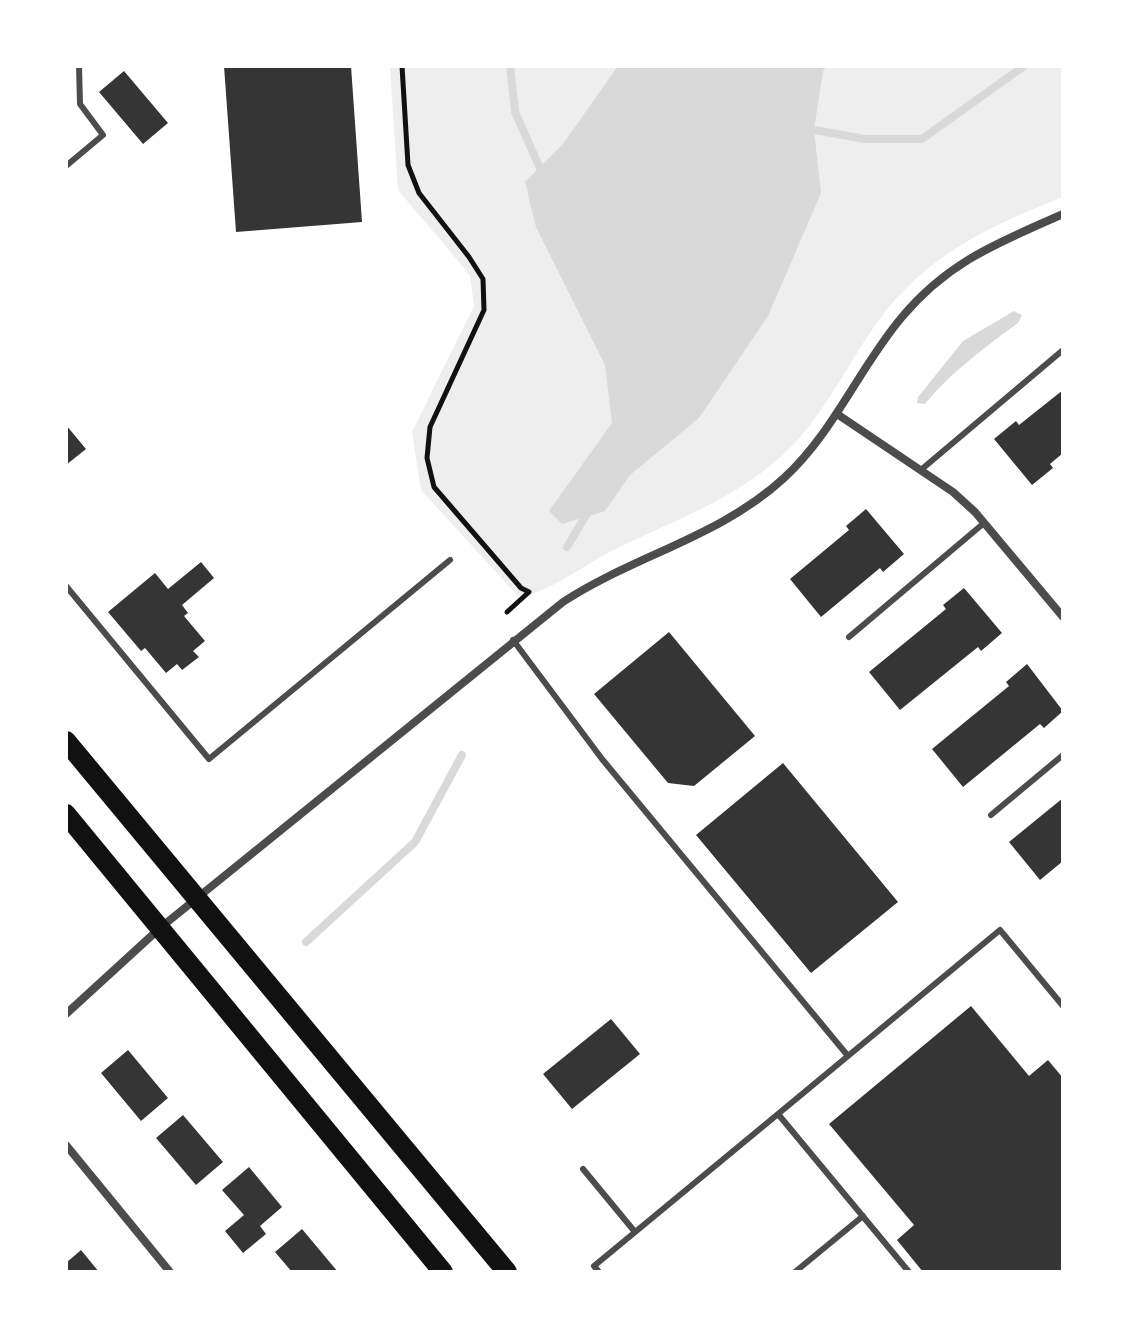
<!DOCTYPE html>
<html>
<head>
<meta charset="utf-8">
<style>
  body { margin:0 }
  #map { position:relative; width:1129px; height:1338px; overflow:hidden; background:#fff; font-family:Signika,sans-serif }
  canvas { display:block }
  .frame { position:absolute; inset:0; border:68px solid #fff; pointer-events:none }
</style>
</head>
<body>
<div id="map">
<canvas width="1129" height="1338"></canvas>
<div class="frame"></div>
</div>
<script>
const ctx = document.querySelector('canvas').getContext('2d');
ctx.lineJoin = 'round';
function fill(path, color) {
  ctx.fillStyle = color;
  ctx.fill(path, 'evenodd');
}
function strokePath(path, color, width, dash) {
  ctx.strokeStyle = color;
  ctx.lineWidth = width;
  ctx.lineCap = dash ? 'butt' : 'round';
  ctx.setLineDash(dash || []);
  ctx.stroke(path);
}
const green = new Path2D(`
  M390,66H1063V197C990,226 926,255 879,320C849,361 828,408 793,445C742,498 673,520 610,552C584,565 544,596 518,596L421,490L412,432L474,306L470,275L398,190Z`);
const water = new Path2D(`
  M618,66H827L823,71L814,130L821,193L768,316L699,418L630,475L605,511L562,524L549,511L612,423L605,365L536,227L525,182L563,144Z
  M1014,311L1022,315L1018,323C984,348 951,372 925,404L917,403L918,397L963,341Z`);
const stream = new Path2D(`
  M510,66L515,112L543,175
  M814,130L865,139H922L1024,66
  M567,547L589,510
  M306,942L415,842L462,755`);
const building = new Path2D(`
  M224,66H351L362,222L236,232Z
  M124,71L168,123L143,144L99,92Z
  M1063,390V453L1050,464L1053,468L1032,485L994,439L1016,421L1019,425Z
  M66,425L86,449L66,465Z
  M866,509L904,554L883,572L880,568L821,617L790,579L849,530L846,526Z
  M201,562L214,578L182,605L188,613L184,616L205,641L193,651L199,657L182,670L177,664L166,673L145,648L141,651L108,612L155,573L168,589Z
  M964,588L1002,633L981,651L978,647L900,710L869,672L946,609L943,605Z
  M669,632L755,736L694,786L668,783L594,694Z
  M1027,664L1063,711L1044,728L1040,724L963,787L932,749L1009,686L1006,682Z
  M783,763L898,902L811,973L696,835Z
  M1063,798V861L1040,880L1009,842Z
  M971,1006L1029,1076L1048,1060L1063,1078V1272H923L897,1240L914,1225L829,1124Z
  M611,1019L640,1054L572,1109L543,1074Z
  M128,1050L168,1098L141,1121L101,1073Z
  M183,1115L223,1162L196,1185L156,1138Z
  M249,1167L282,1207L260,1226L266,1234L243,1253L225,1231L244,1215L222,1190Z
  M302,1229L338,1272H292L275,1252Z
  M81,1250L99,1272H66V1263Z`);
const path = new Path2D(`
  M402,66L408,165L419,193L469,257L483,279L484,310L430,427L427,458L434,487L521,588L529,592L507,612`);
const service = new Path2D(`
  M66,166L103,135L80,104L79,66
  M922,469L1063,350
  M66,586L209,759L450,560
  M849,637L984,523
  M513,640L602,759L848,1056
  M991,815L1063,755
  M583,1169L635,1232
  M599,1272L594,1266L778,1114
  M795,1272L863,1216
  M909,1272L778,1114L1000,930L1063,1006`);
const minor = new Path2D(`
  M837,414L953,492L975,512L1063,617
  M66,1014L160,928L563,602C635,555 720,537 784,478C834,432 859,368 902,317C949,261 998,243 1063,214
  M66,1145L170,1272`);
const primary = new Path2D(`
  M66,741L507,1272
  M66,814L443,1272`);
fill(green, '#eee');
fill(water, '#d9d9d9');
strokePath(stream, '#d9d9d9', 8);
fill(building, '#353535');
strokePath(path, '#111', 5);
strokePath(service, '#4c4c4c', 6);
strokePath(minor, '#4c4c4c', 8);
strokePath(primary, '#111', 20);
</script>
</body>
</html>
